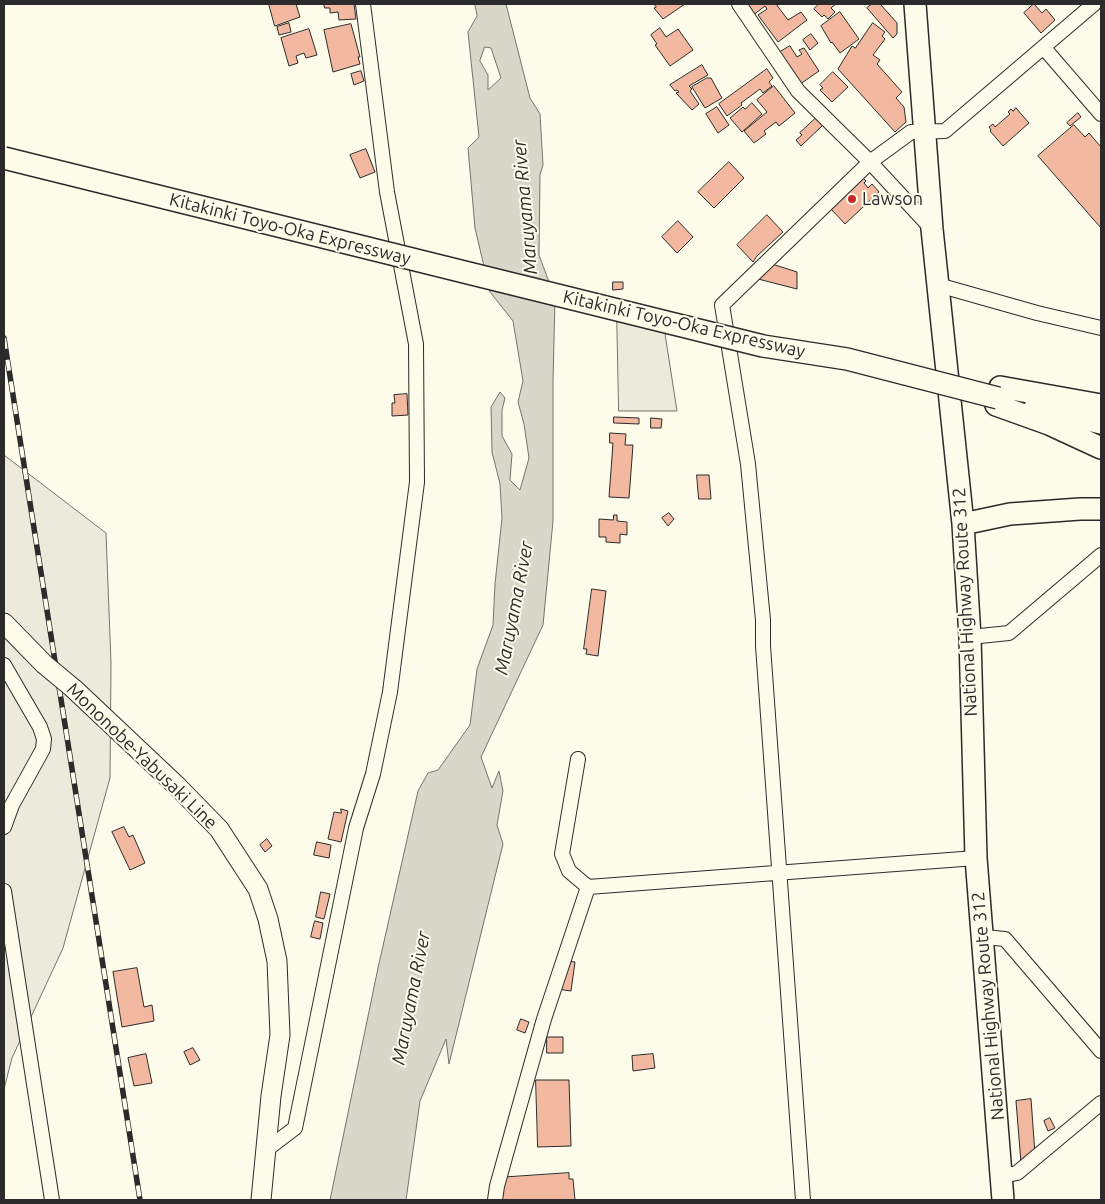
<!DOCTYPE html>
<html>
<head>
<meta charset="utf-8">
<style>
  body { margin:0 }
  #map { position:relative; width:1105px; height:1204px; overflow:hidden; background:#fdfbea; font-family:Ubuntu,sans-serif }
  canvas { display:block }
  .frame { position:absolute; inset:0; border:5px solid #2b2b2b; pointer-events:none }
</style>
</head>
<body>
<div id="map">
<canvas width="1105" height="1204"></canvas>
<div class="frame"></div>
</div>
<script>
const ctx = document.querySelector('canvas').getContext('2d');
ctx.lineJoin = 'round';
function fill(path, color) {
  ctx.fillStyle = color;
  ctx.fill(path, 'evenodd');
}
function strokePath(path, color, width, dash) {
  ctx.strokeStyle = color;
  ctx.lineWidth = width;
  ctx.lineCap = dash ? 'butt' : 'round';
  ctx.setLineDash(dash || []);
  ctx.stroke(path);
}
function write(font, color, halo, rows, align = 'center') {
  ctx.font = font + ' Ubuntu,sans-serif';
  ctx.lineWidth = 4;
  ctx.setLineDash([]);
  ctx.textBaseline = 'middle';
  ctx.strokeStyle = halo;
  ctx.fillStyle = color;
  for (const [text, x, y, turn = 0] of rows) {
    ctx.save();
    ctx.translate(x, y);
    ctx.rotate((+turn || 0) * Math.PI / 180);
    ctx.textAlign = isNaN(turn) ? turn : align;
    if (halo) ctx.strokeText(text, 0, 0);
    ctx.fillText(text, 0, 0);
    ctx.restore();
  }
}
const green = new Path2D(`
  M617,312L663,321L677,411H619Z
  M4,455L106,533L111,663L110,778L63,948L12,1058L4,1089Z`);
const water = new Path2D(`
  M475,4H506L530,98L540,114L543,165L540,175L539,255L555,298L553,381V521L543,625L481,757L492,788L499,771L503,791L497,825L503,844L449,1064L446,1039L420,1101L406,1200H330L378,968L418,791L428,773L438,770L470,725L477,669L493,625L495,584L502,518L500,484L492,452L491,407L500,392L505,398L502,410V436L512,454L510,480L520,490L529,458L524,424L518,402L523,381L513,321L490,292L475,228L468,148L479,137L468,32L477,16ZM485,47L491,48L501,78L488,90V75L480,61Z`);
const building = new Path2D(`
  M269,4H296L300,17L275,26Z
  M324,4H354L356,19L339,20L338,12L330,13V8H325Z
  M654,4H685L663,19L654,8L656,7Z
  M747,4H776L788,20L801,12L807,20L778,42L758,15L767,9L765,6L752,16Z
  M819,4H836L831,8L835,12L828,19L824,15L822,17L814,9Z
  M872,4H880L897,23V34L893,38L867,8Z
  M1034,4L1042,13L1046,9L1055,20L1041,33L1024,13Z
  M840,12L859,39L840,53L832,42L831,43L821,26Z
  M289,23L291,32L279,35L277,27Z
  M873,23L885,32L882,36L885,39L873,55L880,60L877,64L902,92L896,98L904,107L906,122L895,132L838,69L852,46L855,48Z
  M351,24L360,57H358L360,64L333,72L324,30Z
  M660,28L666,37L678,29L693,50L670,66L655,45L657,44L651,35Z
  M309,29L317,55L306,58L304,53L296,56L298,63L289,66L281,38Z
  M811,34L818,43L810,50L803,40Z
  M790,46L797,57L802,54L799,50L804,48L819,71L796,87L775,55Z
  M702,65L708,75L689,86L692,89L690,91L699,104L692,110L676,93L679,92L677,90L675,91L670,85Z
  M767,69L773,78L769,82L772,86L763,93L760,89L741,103L742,105L727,116L719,104Z
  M361,71L364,81L354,85L351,74Z
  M833,72L848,87L832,102L820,90L823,88L820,85Z
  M707,78H711L722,98L705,108L692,87Z
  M774,86L795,113L779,126L776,122L764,131L766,134L754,143L744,131L767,112L757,100Z
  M752,103L762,114L742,132L730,118L743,107L745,109Z
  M717,107L729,125L718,133L706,114Z
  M1016,108L1029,123L1003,146L990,131L991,130L989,127L993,124L995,127L1010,114L1008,112L1011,109L1013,111Z
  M1078,113L1081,117L1070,126L1067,123Z
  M816,118L823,125L801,146L796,140L802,135L800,133Z
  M1074,125L1085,137L1089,133L1101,147V228L1038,156Z
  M366,149L375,172L360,178L350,155Z
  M729,162L744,178L714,208L698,192Z
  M863,178L866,181L864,183L868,188L872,184L879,192L845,224L831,209Z
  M767,215L783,232L757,256L753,262L737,245Z
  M678,221L693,237L677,253L662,237Z
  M772,264L797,272V289L758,279Z
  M613,282H623V289L613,290Z
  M407,394L408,415L392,416V403H395L394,395Z
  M614,417L639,418V424L614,423Z
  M651,418L662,419L661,428H651Z
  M610,433L626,434L625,445H633L629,498L609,497L613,443H610Z
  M697,475H709L711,499H699Z
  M669,513L674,519L668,526L662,518Z
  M614,515H617V521L627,522V535L620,534V543L606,542V537H599V519L613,520Z
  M592,589L606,591L598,656L586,654L587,649H584Z
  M341,809L348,811L341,842L328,839L334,812L341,813Z
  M124,827L129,837L133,835L145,863L130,870L112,832Z
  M267,839L272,846L265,852L260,845Z
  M317,842L331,845L329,858L314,855Z
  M321,892L330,894L324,919L316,917Z
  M315,921L323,923L320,939L311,937Z
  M560,960L575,962L571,991L557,989Z
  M137,968L144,1007L152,1005L154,1021L122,1027L113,972Z
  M521,1019L529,1022L525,1033L517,1030Z
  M547,1037H563V1053H547Z
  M193,1048L200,1060L190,1065L184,1052Z
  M146,1054L152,1083L134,1086L128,1058Z
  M653,1054L655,1068L633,1071L632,1056Z
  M536,1080H569L571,1146L538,1147Z
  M1031,1099L1035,1154L1021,1163L1016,1101Z
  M1050,1118L1055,1128L1048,1131L1044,1121Z
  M569,1173V1179H573L575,1200H498L496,1178Z`);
const minor = new Path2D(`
  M739,4L798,91L870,162L932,229
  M1044,48L1101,114
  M938,285L1037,313L1101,328
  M970,637L1009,633L1101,555
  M4,665L40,727L44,739L43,749L12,805L4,827
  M578,759L562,854L569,871L588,887L976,858
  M4,891L52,1200
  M984,937L1005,939L1101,1051
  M266,1150L295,1128L356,828L373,774L390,692L417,482L416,344L387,192L363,4
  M1002,1176L1017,1173L1101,1103
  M495,1200L497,1186L544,1019L588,887
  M803,1200L763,646V620L748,464L722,305L870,162L911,132L945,131L1094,4`);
const major = new Path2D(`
  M4,623L44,664
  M74,689L178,787L219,829L258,889L268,919L277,961L280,1035L271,1096L261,1200`);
const highway = new Path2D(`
  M915,4L932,229L963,524L970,637L976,858L1003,1200
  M1000,387L1101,405
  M996,405L1049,424L1101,448
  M1035,407L1101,423
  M963,524L1010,514L1080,509H1101`);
const rail = new Path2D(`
  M4,338L140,1200`);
const majorBridge = new Path2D(`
  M44,664L74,689`);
const highwayBridge = new Path2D(`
  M4,158L763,346L847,359L998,398`);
const markers = [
  [852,199,5,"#c62828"]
];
const poiNames = [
  ["Lawson",862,199]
];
const streetNames = [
  ["Kitakinki Toyo-Oka Expressway",290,229,14],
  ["Kitakinki Toyo-Oka Expressway",684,324,13],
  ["National Highway Route 312",965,602,-93],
  ["Mononobe-Yabusaki Line",142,756,44],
  ["National Highway Route 312",988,1006,-95]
];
const waterNames = [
  ["Maruyama River",525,207,-95],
  ["Maruyama River",514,608,-79],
  ["Maruyama River",411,998,-79]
];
fill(green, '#ecebdb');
strokePath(green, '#74746e', 1);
fill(water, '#d8d7c9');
strokePath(water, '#74746e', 1);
fill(building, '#f2b8a0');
strokePath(building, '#2b2b2b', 1);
strokePath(minor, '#2b2b2b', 16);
strokePath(major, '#2b2b2b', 21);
strokePath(highway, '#2b2b2b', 24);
strokePath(minor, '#fdfbea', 14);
strokePath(major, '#fdfbea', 19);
strokePath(highway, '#fdfbea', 21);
strokePath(rail, '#2b2b2b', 5.5);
strokePath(rail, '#fdfbea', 4, [11]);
strokePath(majorBridge, '#2b2b2b', 21, []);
strokePath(highwayBridge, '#2b2b2b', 24, []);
strokePath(majorBridge, '#fdfbea', 19);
strokePath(highwayBridge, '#fdfbea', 21);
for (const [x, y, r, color] of markers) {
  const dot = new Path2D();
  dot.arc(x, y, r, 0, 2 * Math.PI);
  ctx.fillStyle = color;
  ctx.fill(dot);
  strokePath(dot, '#fdfbea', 2);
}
write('18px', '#2b2b2b', '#fdfbea', poiNames, 'left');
write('18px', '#2b2b2b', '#fdfbea', streetNames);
write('italic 19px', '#2b2b2b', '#fdfbea', waterNames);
</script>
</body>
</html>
